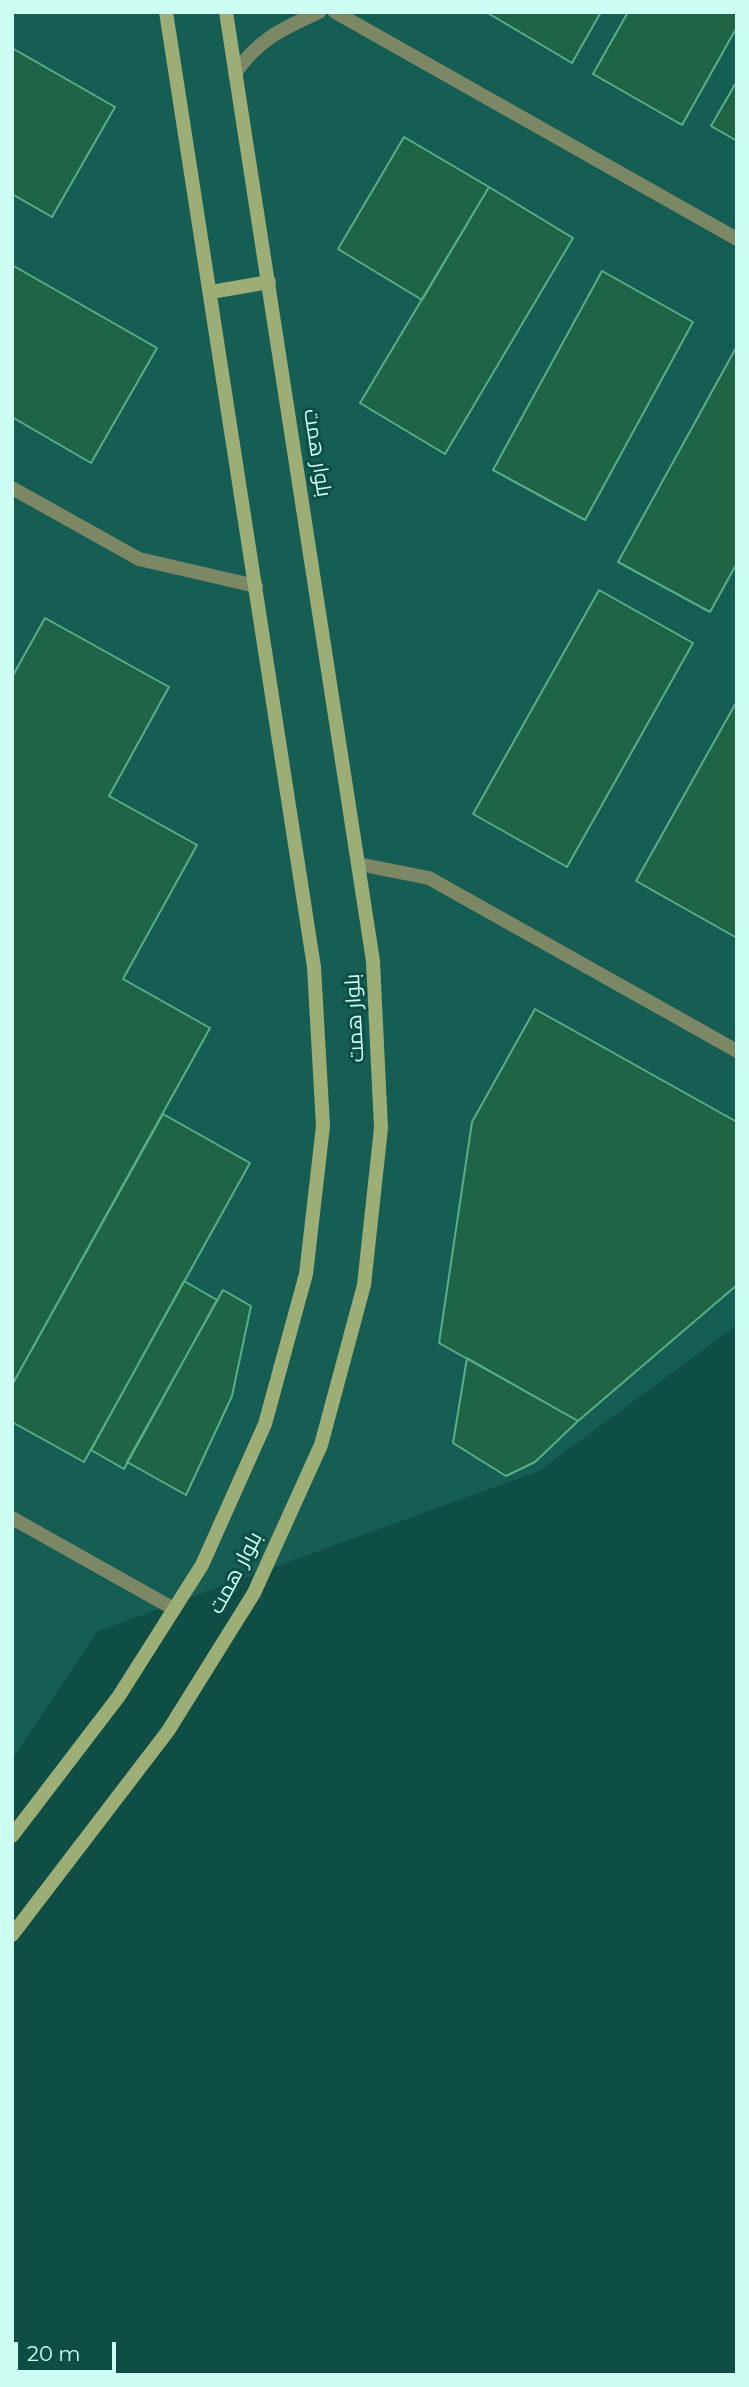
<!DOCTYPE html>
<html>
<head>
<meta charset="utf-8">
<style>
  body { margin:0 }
  #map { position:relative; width:749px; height:2387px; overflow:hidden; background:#0f4e45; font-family:Montserrat,sans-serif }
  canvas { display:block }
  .frame { position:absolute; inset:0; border:14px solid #cdfef4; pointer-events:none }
  .scale { position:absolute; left:14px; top:2342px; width:102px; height:32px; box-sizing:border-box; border:4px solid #cdfef4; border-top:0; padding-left:9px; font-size:21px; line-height:24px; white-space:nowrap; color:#cdfef4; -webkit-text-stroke:5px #0f4e45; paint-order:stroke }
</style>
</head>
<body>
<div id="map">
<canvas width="749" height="2387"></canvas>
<div class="frame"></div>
<div class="scale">20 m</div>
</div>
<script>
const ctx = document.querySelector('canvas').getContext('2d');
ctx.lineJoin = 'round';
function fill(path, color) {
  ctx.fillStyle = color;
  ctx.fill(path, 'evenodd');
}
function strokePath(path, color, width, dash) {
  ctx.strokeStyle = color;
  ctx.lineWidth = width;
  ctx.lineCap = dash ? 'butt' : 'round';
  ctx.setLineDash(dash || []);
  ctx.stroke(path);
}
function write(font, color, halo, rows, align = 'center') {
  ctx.font = font + ' Montserrat,Cairo,sans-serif';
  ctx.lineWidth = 6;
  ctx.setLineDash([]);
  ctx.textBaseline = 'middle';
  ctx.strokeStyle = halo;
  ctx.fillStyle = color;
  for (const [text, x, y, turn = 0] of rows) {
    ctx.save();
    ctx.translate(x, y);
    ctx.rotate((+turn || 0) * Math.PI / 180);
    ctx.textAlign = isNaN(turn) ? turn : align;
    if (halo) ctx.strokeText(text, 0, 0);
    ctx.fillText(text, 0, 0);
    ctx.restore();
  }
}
const built = new Path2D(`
  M12,12H737V1325L539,1471L98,1631L12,1760Z`);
const building = new Path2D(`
  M486,12H601L572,63Z
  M628,12H737V27L682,125L593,74Z
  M12,48L115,107L52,217L12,194Z
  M737,81V141L711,126Z
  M404,137L489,187L422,300L338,249Z
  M489,187L573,238L445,454L360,403Z
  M12,265L157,348L91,463L12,417Z
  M602,271L693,322L585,520L493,470Z
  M737,346V563L710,612L618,562Z
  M599,590L693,643L567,867L473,814Z
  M45,618L169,687L109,796L197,845L123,979L210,1028L12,1385V677Z
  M737,701V938L636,881Z
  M535,1009L737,1122V1285L578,1421L439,1343L472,1122Z
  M163,1114L250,1163L84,1462L12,1422V1385Z
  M184,1281L217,1300L124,1469L91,1450Z
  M223,1290L251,1306L232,1396L186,1495L127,1462Z
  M467,1358L578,1421L535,1462L506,1476L453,1443Z`);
const street = new Path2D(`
  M335,12L737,239
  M235,73C259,39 282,29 319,12
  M12,488L139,559L256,586
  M358,864L429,878L737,1051
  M12,1518L174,1609`);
const secondary = new Path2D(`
  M211,292L269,282
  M12,1836L119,1696L202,1565L265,1424L306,1274L323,1126L314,967L166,12
  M12,1935L168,1731L254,1593L321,1445L364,1285L381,1128L373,961L226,12`);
const streetNames = [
  ["بلوار همت",317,453,81],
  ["بلوار همت",355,1018,-93],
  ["بلوار همت",236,1573,-62]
];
fill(built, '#165d54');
fill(building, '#206447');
strokePath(building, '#58af87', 2);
strokePath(street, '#7c8765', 14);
strokePath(secondary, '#9cad76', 14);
write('21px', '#cdfef4', '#0f4e45', streetNames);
</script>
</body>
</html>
